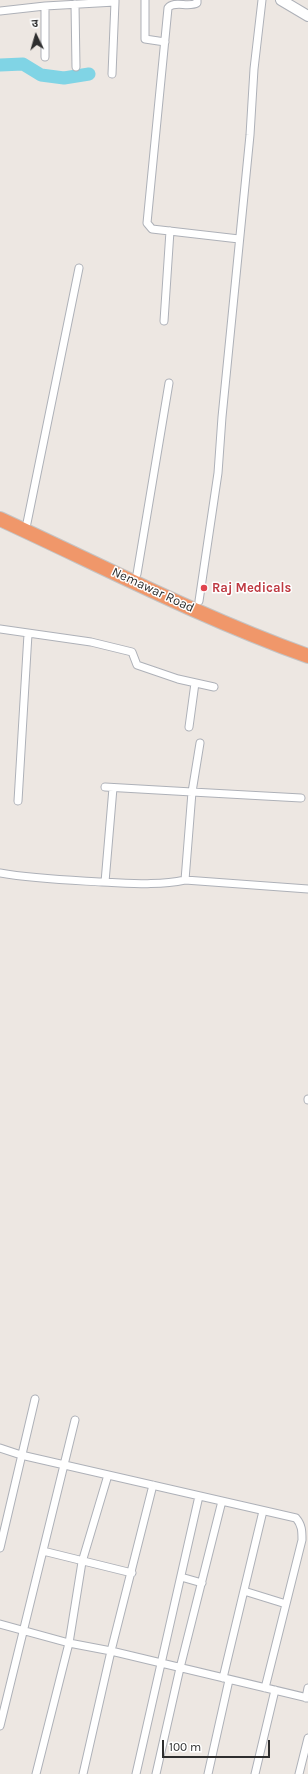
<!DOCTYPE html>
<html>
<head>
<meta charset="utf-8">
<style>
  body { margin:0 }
  #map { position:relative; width:308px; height:1774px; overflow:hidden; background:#ede7e2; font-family:Karla,"Noto Sans Devanagari",sans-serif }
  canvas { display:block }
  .north { position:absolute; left:16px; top:16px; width:40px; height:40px; -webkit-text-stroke:3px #fff; paint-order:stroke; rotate:355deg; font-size:11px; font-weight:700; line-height:16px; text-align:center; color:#2e2e2e }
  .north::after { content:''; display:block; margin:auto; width:14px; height:18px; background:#2e2e2e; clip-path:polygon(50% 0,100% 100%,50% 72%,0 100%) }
  .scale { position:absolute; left:162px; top:1740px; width:108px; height:18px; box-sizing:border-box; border:2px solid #2e2e2e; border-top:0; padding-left:5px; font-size:12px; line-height:14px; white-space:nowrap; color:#2e2e2e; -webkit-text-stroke:3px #fff; paint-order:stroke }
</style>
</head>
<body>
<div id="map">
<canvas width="308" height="1774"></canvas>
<div class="north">उ</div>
<div class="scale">100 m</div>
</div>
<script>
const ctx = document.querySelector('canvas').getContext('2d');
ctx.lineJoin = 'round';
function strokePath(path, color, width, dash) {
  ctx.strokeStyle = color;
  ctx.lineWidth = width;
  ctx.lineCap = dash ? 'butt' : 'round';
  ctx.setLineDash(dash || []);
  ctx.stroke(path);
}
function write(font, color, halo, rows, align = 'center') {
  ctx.font = font + ' Karla,sans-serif';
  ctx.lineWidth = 3;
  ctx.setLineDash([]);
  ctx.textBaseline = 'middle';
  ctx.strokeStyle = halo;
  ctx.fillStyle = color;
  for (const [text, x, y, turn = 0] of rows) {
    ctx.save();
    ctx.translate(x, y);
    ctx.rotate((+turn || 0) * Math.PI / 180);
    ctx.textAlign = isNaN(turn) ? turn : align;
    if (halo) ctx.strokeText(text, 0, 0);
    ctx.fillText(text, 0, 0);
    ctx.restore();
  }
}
const river = new Path2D(`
  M0,65L23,64L41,75L64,78L89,74`);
const street = new Path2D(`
  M145,0V39L165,42
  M197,0V3C188,8 174,0 168,8L147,223L152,229L239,239
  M75,4L76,67
  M0,11L45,6L115,2V0
  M45,57V6
  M112,74L115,2
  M164,321L170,231
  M27,523L79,268
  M137,574L169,383
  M199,601L218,473L222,417L250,135L254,69L262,0
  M0,629L91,642L132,652L137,665L178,679L214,687
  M189,727L195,683
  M200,743L192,792L301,798
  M18,801L28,634
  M0,873C34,879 67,880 102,882C129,883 158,886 185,880L192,792L105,787
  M185,880L308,889
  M105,882L113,788
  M308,1100V1099
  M0,1448L21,1455L296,1518C302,1525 302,1531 302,1540L265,1688
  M0,1548L35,1399
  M43,1551L132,1573
  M181,1577L202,1583
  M244,1591L286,1604
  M0,1624L69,1643L111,1651L308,1698
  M223,1678L263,1511
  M306,1698L308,1688
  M0,1726L75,1420
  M36,1774L69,1643L82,1562L108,1475
  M83,1774L111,1651L153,1485
  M136,1774L199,1496
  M156,1774L180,1668L222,1501
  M208,1774L229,1680
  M255,1774L275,1690
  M299,1774L308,1738`);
const secondary = new Path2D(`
  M281,0L308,16`);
const highway = new Path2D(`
  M0,519C102,566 202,618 308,656`);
const markers = [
  [204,588,4,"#e0444e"]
];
const healthNames = [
  ["Raj Medicals",212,588]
];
const streetNames = [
  ["Nemawar Road",153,590,25]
];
strokePath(river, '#80d4e5', 13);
strokePath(street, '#aeb1b8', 9);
strokePath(secondary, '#aeb1b8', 12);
strokePath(highway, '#c4c4c4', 16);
strokePath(street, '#fff', 7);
strokePath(secondary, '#fff', 10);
strokePath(highway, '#f0976a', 14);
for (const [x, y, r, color] of markers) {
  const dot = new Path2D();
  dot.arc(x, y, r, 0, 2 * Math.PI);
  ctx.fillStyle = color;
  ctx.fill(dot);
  strokePath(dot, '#fff', 1.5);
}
write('bold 13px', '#be3a42', '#fff', healthNames, 'left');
write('13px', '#2e2e2e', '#fff', streetNames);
</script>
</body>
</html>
